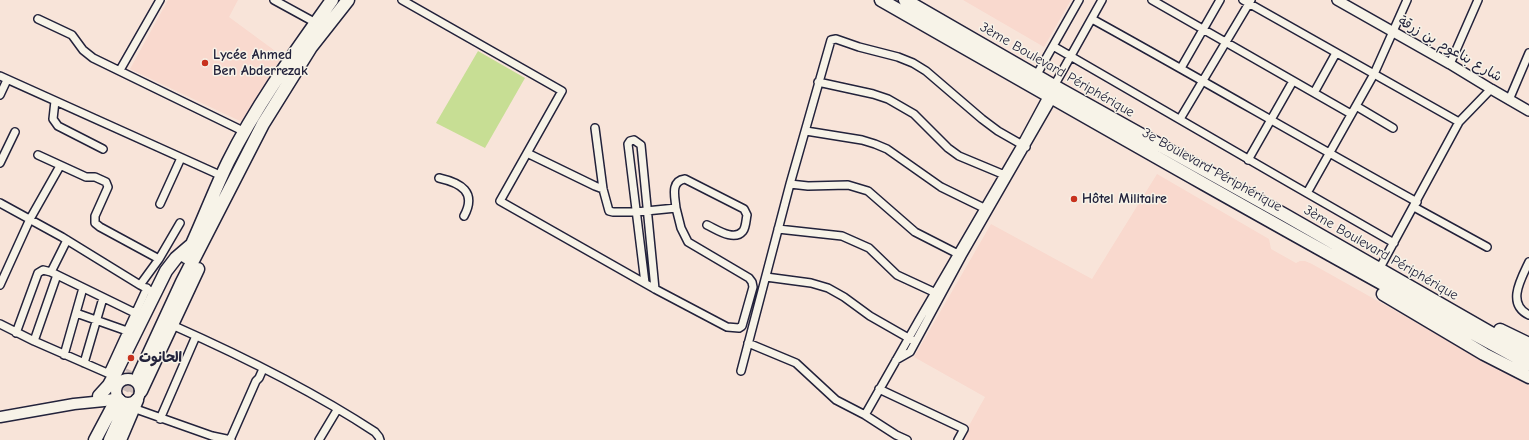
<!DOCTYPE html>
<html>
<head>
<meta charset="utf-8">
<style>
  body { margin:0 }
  canvas { display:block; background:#f8e4d9 }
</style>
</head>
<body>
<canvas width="1529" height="440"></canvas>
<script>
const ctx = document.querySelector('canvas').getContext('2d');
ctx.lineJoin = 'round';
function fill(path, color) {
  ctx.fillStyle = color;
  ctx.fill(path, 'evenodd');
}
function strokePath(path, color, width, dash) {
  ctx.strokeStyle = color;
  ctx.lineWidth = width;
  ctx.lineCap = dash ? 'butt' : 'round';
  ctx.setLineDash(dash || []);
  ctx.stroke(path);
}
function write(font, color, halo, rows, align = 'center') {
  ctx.font = font + ' "Comic Neue","Playpen Sans Arabic",sans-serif';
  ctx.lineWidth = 3;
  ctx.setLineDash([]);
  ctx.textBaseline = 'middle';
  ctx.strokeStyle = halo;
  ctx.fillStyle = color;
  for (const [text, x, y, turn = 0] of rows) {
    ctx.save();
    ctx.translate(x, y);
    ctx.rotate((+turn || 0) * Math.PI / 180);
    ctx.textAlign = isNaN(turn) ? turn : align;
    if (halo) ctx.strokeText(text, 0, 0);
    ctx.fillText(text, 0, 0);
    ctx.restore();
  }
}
const built = new Path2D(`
  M168,0H238L229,17L282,56L242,122L130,69Z
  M963,0H1071L1044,47Z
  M1157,174L1269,239L1271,249L1296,263L1300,261H1305L1312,264L1529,386V440H961L985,397L914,357L991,224L1092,279Z`);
const green = new Path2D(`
  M478,51L525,78L485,148L436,123Z`);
const trunkTunnel = new Path2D(`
  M115,406L132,371
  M124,409L139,375`);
const minor = new Path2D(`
  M274,0L316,23
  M402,0L562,91L500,201L655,289L727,327L739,328L742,326L753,287L752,282L749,278L688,242L681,228L676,208L636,212H613L609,211L603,189L595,128
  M1152,0L1351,114
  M1243,0L1459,122
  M38,19L72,35L83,50L93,58L245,132
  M1092,19C1201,79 1308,142 1417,202
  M1053,46C1167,112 1280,178 1394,243
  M1450,64L1478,0
  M1181,68L1220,0
  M120,70L160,0
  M0,76L222,176
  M1036,76L1079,0
  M818,82L873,94L888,99L914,114L948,148L959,156L1007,176
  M1054,86L1102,0
  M1315,91L1336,53
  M0,95L7,80
  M1509,100L1529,53
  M55,101L53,119L58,126L103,149
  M1356,106L1393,128
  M1180,119L1251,0
  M806,131L862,140L875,144L887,149L941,187L988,210
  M527,153L595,186L603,189
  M38,155L86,177H95L106,182L108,187L95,216V223L100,227L159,259
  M1248,160L1293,81
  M0,163L15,132
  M439,178C461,183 477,192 464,216
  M790,184L808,186L848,185L868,191L915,232L962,256
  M1307,193L1374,74L1407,0
  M0,203L62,237L140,285L155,293
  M160,204L181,158
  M1414,207L1487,247
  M676,208C675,197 670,181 685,179L744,209L747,215C746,219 746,227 743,231C734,242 716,229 707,225
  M778,229L842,236L869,248L897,275L938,294
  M1529,262C1521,279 1506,304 1529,315
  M1382,264L1459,122L1491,89
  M51,272L67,240
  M766,277L811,283L828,288L844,297L870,316L912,340
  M645,283L628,144L630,141L634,140L641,145L655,289
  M0,285L30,219L60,166
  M140,285L159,259L180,223
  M76,313L127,331
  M0,324L34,341L114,376
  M172,325C242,356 311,390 375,432L379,437L380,440
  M16,333L38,273L43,270L51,272L135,313
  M34,341L57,275
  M748,343L796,363L836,400L865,415L896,435L907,440
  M64,355L83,288
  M896,360L910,352L962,256L1053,98
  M84,363L103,298
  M741,371L790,184L831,40L836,39L859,47L898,57L913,63L926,71L982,119L998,131L1026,147
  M108,373L147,288
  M879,389L964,429L958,440
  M133,408L212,436L231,440
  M865,415L919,320L1020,147L1048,95
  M160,419L196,336
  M230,440L256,381L259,378L263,369
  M319,440L337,410`);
const tertiary = new Path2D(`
  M1337,0L1450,64L1491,89L1529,111`);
const secondary = new Path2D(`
  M116 391a12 12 0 1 1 24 0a12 12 0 1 1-24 0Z
  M0,417L74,404L104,401L118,398`);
const trunk = new Path2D(`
  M881,0C1096,123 1311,246 1529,364
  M905,0L1054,86L1285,215L1529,355
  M186,257C201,226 213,193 228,162C257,104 295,52 332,0
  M1383,294L1484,354L1529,377
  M1500,330L1529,344
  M139,375L182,282L263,124L311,47L348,0
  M141,391L198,269
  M99,396L109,385L114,376L166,271L176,258L190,246
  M95,440L112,408L119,400
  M110,440L124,409
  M120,440L137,400`);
const markers = [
  [205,63,4,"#c8321e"],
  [1074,199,4,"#c8321e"],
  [131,358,4,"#c8321e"]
];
const streetNames = [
  ["شارع بناعوم بن زرقة",1450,49,30],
  ["3ème Boulevard Périphérique",1057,70,30],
  ["3e Boulevard Périphérique",1212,170,29],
  ["3ème Boulevard Périphérique",1381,253,30]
];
const poiNames = [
  ["Lycée Ahmed",213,55],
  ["Ben Abderrezak",213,71],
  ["Hôtel Militaire",1082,199],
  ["الحانوت",139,358]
];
fill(built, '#f9d9ce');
fill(green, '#c7de94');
strokePath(trunkTunnel, '#cdbdb9', 12, [12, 6]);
strokePath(minor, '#22223b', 10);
strokePath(tertiary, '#22223b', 12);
strokePath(secondary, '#22223b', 13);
strokePath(trunk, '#22223b', 15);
strokePath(minor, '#f7f3e8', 7);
strokePath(tertiary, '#f7f3e8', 9);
strokePath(secondary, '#f7f3e8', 10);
strokePath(trunk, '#f7f3e8', 12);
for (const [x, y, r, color] of markers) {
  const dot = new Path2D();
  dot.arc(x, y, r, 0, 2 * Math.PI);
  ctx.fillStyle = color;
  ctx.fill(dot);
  strokePath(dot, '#f7f3e8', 1.5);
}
write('14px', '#22223b', '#f7f3e8', streetNames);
write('bold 14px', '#22223b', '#f7f3e8', poiNames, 'left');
</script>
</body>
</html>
